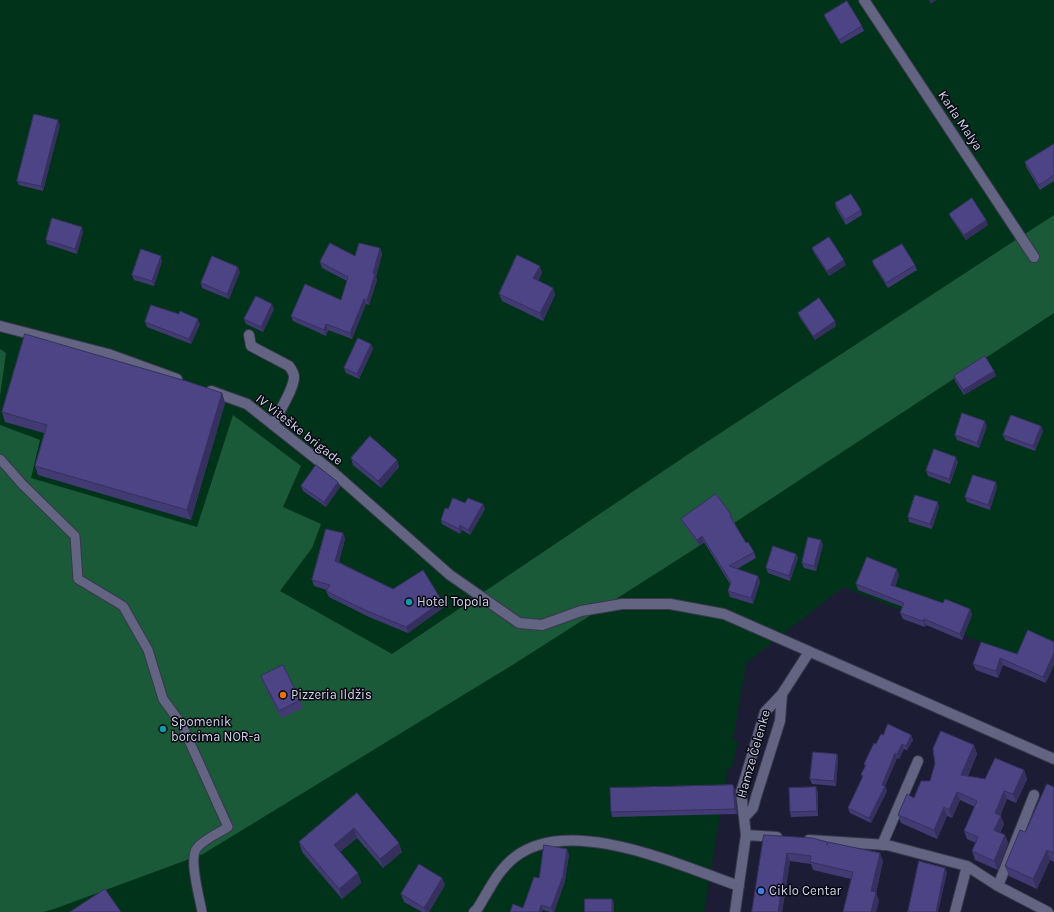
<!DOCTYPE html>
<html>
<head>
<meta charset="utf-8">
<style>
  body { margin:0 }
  canvas { display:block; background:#1c1c35 }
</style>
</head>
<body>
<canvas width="1054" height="912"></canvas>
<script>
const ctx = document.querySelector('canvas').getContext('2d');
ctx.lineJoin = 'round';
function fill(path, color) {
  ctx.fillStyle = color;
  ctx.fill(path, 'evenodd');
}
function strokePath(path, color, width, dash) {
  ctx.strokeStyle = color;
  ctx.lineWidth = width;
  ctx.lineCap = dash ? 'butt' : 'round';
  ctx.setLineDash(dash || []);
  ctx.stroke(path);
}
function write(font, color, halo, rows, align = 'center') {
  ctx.font = font + ' Karla,sans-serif';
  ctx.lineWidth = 3;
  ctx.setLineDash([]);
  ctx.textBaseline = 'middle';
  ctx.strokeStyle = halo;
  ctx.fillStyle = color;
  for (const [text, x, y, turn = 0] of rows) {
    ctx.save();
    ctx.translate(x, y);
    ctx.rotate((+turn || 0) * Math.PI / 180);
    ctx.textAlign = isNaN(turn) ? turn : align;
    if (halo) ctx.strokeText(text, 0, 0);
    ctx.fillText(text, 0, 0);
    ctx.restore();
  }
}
const green = new Path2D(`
  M0,0H1054V671L843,587L746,663L733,740L738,741L732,768L728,767L704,912H0Z`);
const forest = new Path2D(`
  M1054,215V313L699,546L514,664L203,854L54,909L43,912H0V425L40,440L31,478L197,527L233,415L301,466L283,507L321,524L312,548L280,591L392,654L699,447Z
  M0,349L6,353L0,396Z`);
const pedestrian = new Path2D(`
  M0,459L22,484L75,536L78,579L123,606L148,650L163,699L182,725L228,827C219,833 204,839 197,848C188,858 200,899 202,912`);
const minor = new Path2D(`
  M864,0L1034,257
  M0,326L108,354L177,379
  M249,335L251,346L289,366C292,370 294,373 294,377C294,389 278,413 273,425
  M211,391L247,404L334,473L450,575L519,623L542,625L581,611L622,604H670L724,614L1054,759
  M744,818L753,808L756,797L780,721L782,694
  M746,835L777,837
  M809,840L887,845L967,866L998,886L1048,912
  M882,845L918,761
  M998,886L1034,795
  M474,912L478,908C489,890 498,870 515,857C570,814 681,866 739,886
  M735,912L746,835L741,792L765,712L782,694L809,652
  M955,912L967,866`);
const wall = new Path2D(`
  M824,15L862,26L864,31L841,44L826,20Z
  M60,125L43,191L19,185L17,181Z
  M1054,144V181L1040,190L1026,167L1025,162Z
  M835,203L861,210L862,215L846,225L836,208Z
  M949,214L986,220L988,225L966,240L951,218Z
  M83,232L77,254L47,244L46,240Z
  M380,248L382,254L376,277L377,280L369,305L366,304L352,339L328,330L326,336L293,321L291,316L341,300L347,281L322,268L320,262L355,256Z
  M812,248L846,265L829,276L814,253Z
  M162,261L154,286L134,280L132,275Z
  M872,261L915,265L917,270L888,288L874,266Z
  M240,272L229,299L202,288L201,283Z
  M542,273L538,281L553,288L555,295L543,321L502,301L499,294Z
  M274,309L263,332L246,324L244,319Z
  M798,313L835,321L836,326L815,340L800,318Z
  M145,322L200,324L191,344L147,327Z
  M371,344L373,349L359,379L346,373L344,368Z
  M994,371L996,376L964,395L955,381L954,376Z
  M222,393L225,403L191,520L38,475L35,466L44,433L5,422L2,412Z
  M987,426L979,448L957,440L955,435Z
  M1041,426L1043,431L1035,451L1005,440L1003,435Z
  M351,458L397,460L399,467L381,488L353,465Z
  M958,462L950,484L928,476L926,471Z
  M301,486L340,487L326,507L303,491Z
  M997,487L990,510L967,502L965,497Z
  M465,503L483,504L485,509L470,535L462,530L460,534L442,524L441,520L448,509Z
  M939,507L932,529L909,522L908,517Z
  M731,515L733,521L746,543L754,552L756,558L737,569L758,576L760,582L753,604L730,597L728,591L730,584L704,542L699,546L684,525L681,519Z
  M343,533L345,539L339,562L393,589L442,601L444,607L408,633L369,617L329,597L326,591L327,590L314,586L312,580Z
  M821,540L823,545L816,571L804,568L802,563Z
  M796,554L798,558L790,581L768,573L766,568Z
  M899,575L895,587L943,603L970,609L972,615L962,640L926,625L925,627L903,619L900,613L903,607L858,590L856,584Z
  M1028,630L1046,683L1003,665L998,678L976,670L973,664L1017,654Z
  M261,676L300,700L303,708L281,718L263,683Z
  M911,735L913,740L907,750L904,749L899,759L897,758L885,786L887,791L871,823L850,813L848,808L862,778L861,774L865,767L864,764L876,744Z
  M974,745L977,754L968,776L985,779L1024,770L1027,779L1016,803L1007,799L1000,816L1004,824L1000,833L1005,835L1008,843L998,870L975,860L972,851L976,843L967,839L964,831L975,807L960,800L952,818L947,816L937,839L901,823L898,815L930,781Z
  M837,754L838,759L836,786L812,784L810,779Z
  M733,785L735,790L737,814L612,817L611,812Z
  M1054,787V862L1050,860L1037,889L1009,876L1005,866L1025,832Z
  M818,792V816L791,817L790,812Z
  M357,793L402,852L383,868L357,838L340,852L358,873L361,883L342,899L302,852L299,842Z
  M764,835L827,842L828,843L883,861L876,893L879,901L876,912H843L851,879L813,870L811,864L790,861L782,912H752Z
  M569,854L565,881L554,912H550L543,910L523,908L539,878Z
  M442,878L445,885L429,912H422L404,902L401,894Z`);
const shadedWall = new Path2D(`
  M929,0H936L931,4Z
  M58,120L60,125L43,191L41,186Z
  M986,220L988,225L966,240L964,235Z
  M82,227L83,232L77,254L75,249Z
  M380,248L382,254L376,277L377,280L369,305L367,300Z
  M161,256L162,261L154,286L152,281Z
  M844,260L846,265L829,276L827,271Z
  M540,266L542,273L536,286L533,278Z
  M238,267L240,272L229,299L227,294Z
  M553,288L555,295L543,321L540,313Z
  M364,299L366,304L352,339L350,333Z
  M272,304L274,309L263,332L261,327Z
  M198,319L200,324L191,344L189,339Z
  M835,321L836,326L815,340L813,336Z
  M326,324L328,330L326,336L324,330Z
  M371,344L373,349L359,379L357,374Z
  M994,371L996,376L964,395L963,390Z
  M222,393L225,403L191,520L187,510Z
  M985,421L987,426L979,448L977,443Z
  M1041,426L1043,431L1035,451L1033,446Z
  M956,457L958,462L950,484L949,479Z
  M397,460L399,467L381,488L378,481Z
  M338,482L340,487L326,507L324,502Z
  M996,482L997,487L990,510L988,505Z
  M938,502L939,507L932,529L930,524Z
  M483,504L485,509L470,535L468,530Z
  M731,515L733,521L732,522L730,516Z
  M460,525L462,530L460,534L459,529Z
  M343,533L345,539L337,567L335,561Z
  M702,536L704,542L699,546L697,540Z
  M821,540L823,545L816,571L814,566Z
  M796,554L798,558L790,581L789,576Z
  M897,569L899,575L893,591L891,585Z
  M758,576L760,582L753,604L751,598Z
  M442,601L444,607L408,633L406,627Z
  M970,609L972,615L962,640L960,634Z
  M924,619L926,625L925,627L923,621Z
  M1054,653V665L1046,683L1043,677Z
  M1000,658L1003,665L998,678L996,671Z
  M911,735L913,740L907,750L906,746Z
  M902,744L904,749L899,759L897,754Z
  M974,745L977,754L964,783L961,775Z
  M895,753L897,758L885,786L887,791L871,823L869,818L882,785Z
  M837,754L838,759L836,786L834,781Z
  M1024,770L1027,779L1016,803L1013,794Z
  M733,785L735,790L737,814L735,809Z
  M816,787L818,792V816L817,811Z
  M1004,791L1007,799L998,822L995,813Z
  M957,792L960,800L952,818L949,810Z
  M944,807L947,816L937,839L934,830Z
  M1001,816L1004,824L997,839L994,830Z
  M354,828L357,838L337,854L334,845Z
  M1005,835L1008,843L998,870L994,861Z
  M399,843L402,852L383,868L380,859Z
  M567,849L569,854L565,881L554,912H553L551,908Z
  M1047,850L1050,860L1037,889L1033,879Z
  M787,853L790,861L782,912H778Z
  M880,853L883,861L876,893L879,901L876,912H871V891Z
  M945,868L947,873L938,912H936Z
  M358,873L361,883L342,899L339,889Z
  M442,878L445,885L429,912H426L424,908Z
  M612,899L614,903V912H612Z
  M541,905L543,910L542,912H539Z`);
const building = new Path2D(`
  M847,1L862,26L839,40L824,15Z
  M34,114L58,120L41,186L17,181Z
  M1054,144V175L1039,185L1025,162Z
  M851,194L861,210L845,220L835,203Z
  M972,198L986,220L964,235L949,214Z
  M52,218L82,227L75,249L46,240Z
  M829,237L844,260L827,271L812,248Z
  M330,243L355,256L359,243L380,248L373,273L375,274L367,300L364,299L350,333L326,324L324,330L291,316L305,284L341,300L348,277L320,262Z
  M902,244L915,265L886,283L872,261Z
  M141,249L161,256L152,281L132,275Z
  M517,255L540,266L533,278L553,288L540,313L499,294Z
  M212,256L238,267L227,294L201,283Z
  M256,296L272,304L261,327L244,319Z
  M819,298L835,321L813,336L798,313Z
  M151,305L179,314L180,311L198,319L189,339L145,322Z
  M25,334L186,381L222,393L187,510L35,466L47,425L2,412Z
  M358,338L371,344L357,374L344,368Z
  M985,356L994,371L963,390L954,376Z
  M962,413L985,421L977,443L955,435Z
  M1011,415L1041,426L1033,446L1003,435Z
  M370,436L397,460L378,481L351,458Z
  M934,449L956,457L949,479L926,471Z
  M316,465L338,482L324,502L301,486Z
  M973,475L996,482L988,505L965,497Z
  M716,494L731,515L730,516L746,543L748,542L754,552L729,566L758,576L751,598L728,591L731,582L702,536L697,540L681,519Z
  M915,495L938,502L930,524L908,517Z
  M453,498L465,503L468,498L483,504L468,530L460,525L459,529L441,520L445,508L448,509Z
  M326,529L343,533L335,561L393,589L423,570L442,601L406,627L367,611L326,591L330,585L312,580Z
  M808,537L821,540L814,566L802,563Z
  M773,546L796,554L789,576L766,568Z
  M867,557L897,569L891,585L943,603L945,599L970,609L960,634L924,619L923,621L900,613L904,603L856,584Z
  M1028,630L1054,642V653L1043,677L1000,658L996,671L973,664L981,642L1017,654Z
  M283,665L300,700L279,711L261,676Z
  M888,724L911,735L906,746L902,744L897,754L895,753L882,785L885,786L869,818L848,808L863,776L861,774L866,765L864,764L874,743L876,744L881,734L883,735Z
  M941,731L974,745L961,775L985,779L995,758L1024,770L1013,794L1004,791L995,813L1001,816L994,830L1005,835L994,861L972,851L978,837L964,831L977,801L957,792L949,810L944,807L934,830L898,815L907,794L914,798L921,781H930L935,764L933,749Z
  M813,752L837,754L834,781L810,779Z
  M1047,784L1054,787V851L1053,853L1047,850L1033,879L1005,866L1020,830L1025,832Z
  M733,785L735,809L611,812L610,788Z
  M816,787L817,811L790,812L789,788Z
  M357,793L399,843L380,859L354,828L334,845L358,873L339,889L299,842Z
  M764,835L812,838L827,842V845L828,842L880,853L871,891L876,892L871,912H843L853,872L810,862L811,856L787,853L778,912H752Z
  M544,845L567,849L563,876L551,908L541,905L539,912H510L513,904L523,908L534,877L539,878Z
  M919,861L945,868L936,912H908Z
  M419,864L442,878L424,908L401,894Z
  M105,889L121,912H70Z
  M585,899H612V912H585Z`);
const markers = [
  [409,602,4,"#0f9aa8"],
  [283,695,4,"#e8710a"],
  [163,729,4,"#0f9aa8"],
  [761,891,4,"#3f7fe0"]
];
const streetNames = [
  ["Karla Malya",960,121,56],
  ["IV Viteške brigade",299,430,38],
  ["Hamze Čelenke",754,754,-74]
];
const poiNames = [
  ["Hotel Topola",417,602],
  ["Pizzeria Ildžis",291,695],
  ["Spomenik",171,722],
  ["borcima NOR-a",171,737],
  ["Ciklo Centar",769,891]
];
fill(green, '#00331a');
fill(forest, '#1b5a39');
strokePath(pedestrian, '#38374c', 11);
strokePath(minor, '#38374c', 12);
strokePath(pedestrian, '#626482', 9);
strokePath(minor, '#626482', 10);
fill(wall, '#423a73');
fill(shadedWall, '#36305e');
fill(building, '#4d4486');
strokePath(building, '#36305e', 1);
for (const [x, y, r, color] of markers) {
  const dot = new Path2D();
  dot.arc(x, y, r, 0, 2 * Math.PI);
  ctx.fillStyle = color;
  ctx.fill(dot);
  strokePath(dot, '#080813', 1.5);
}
write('13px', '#d2d4e5', '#080813', streetNames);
write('13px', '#d2d4e5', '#080813', poiNames, 'left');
</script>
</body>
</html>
